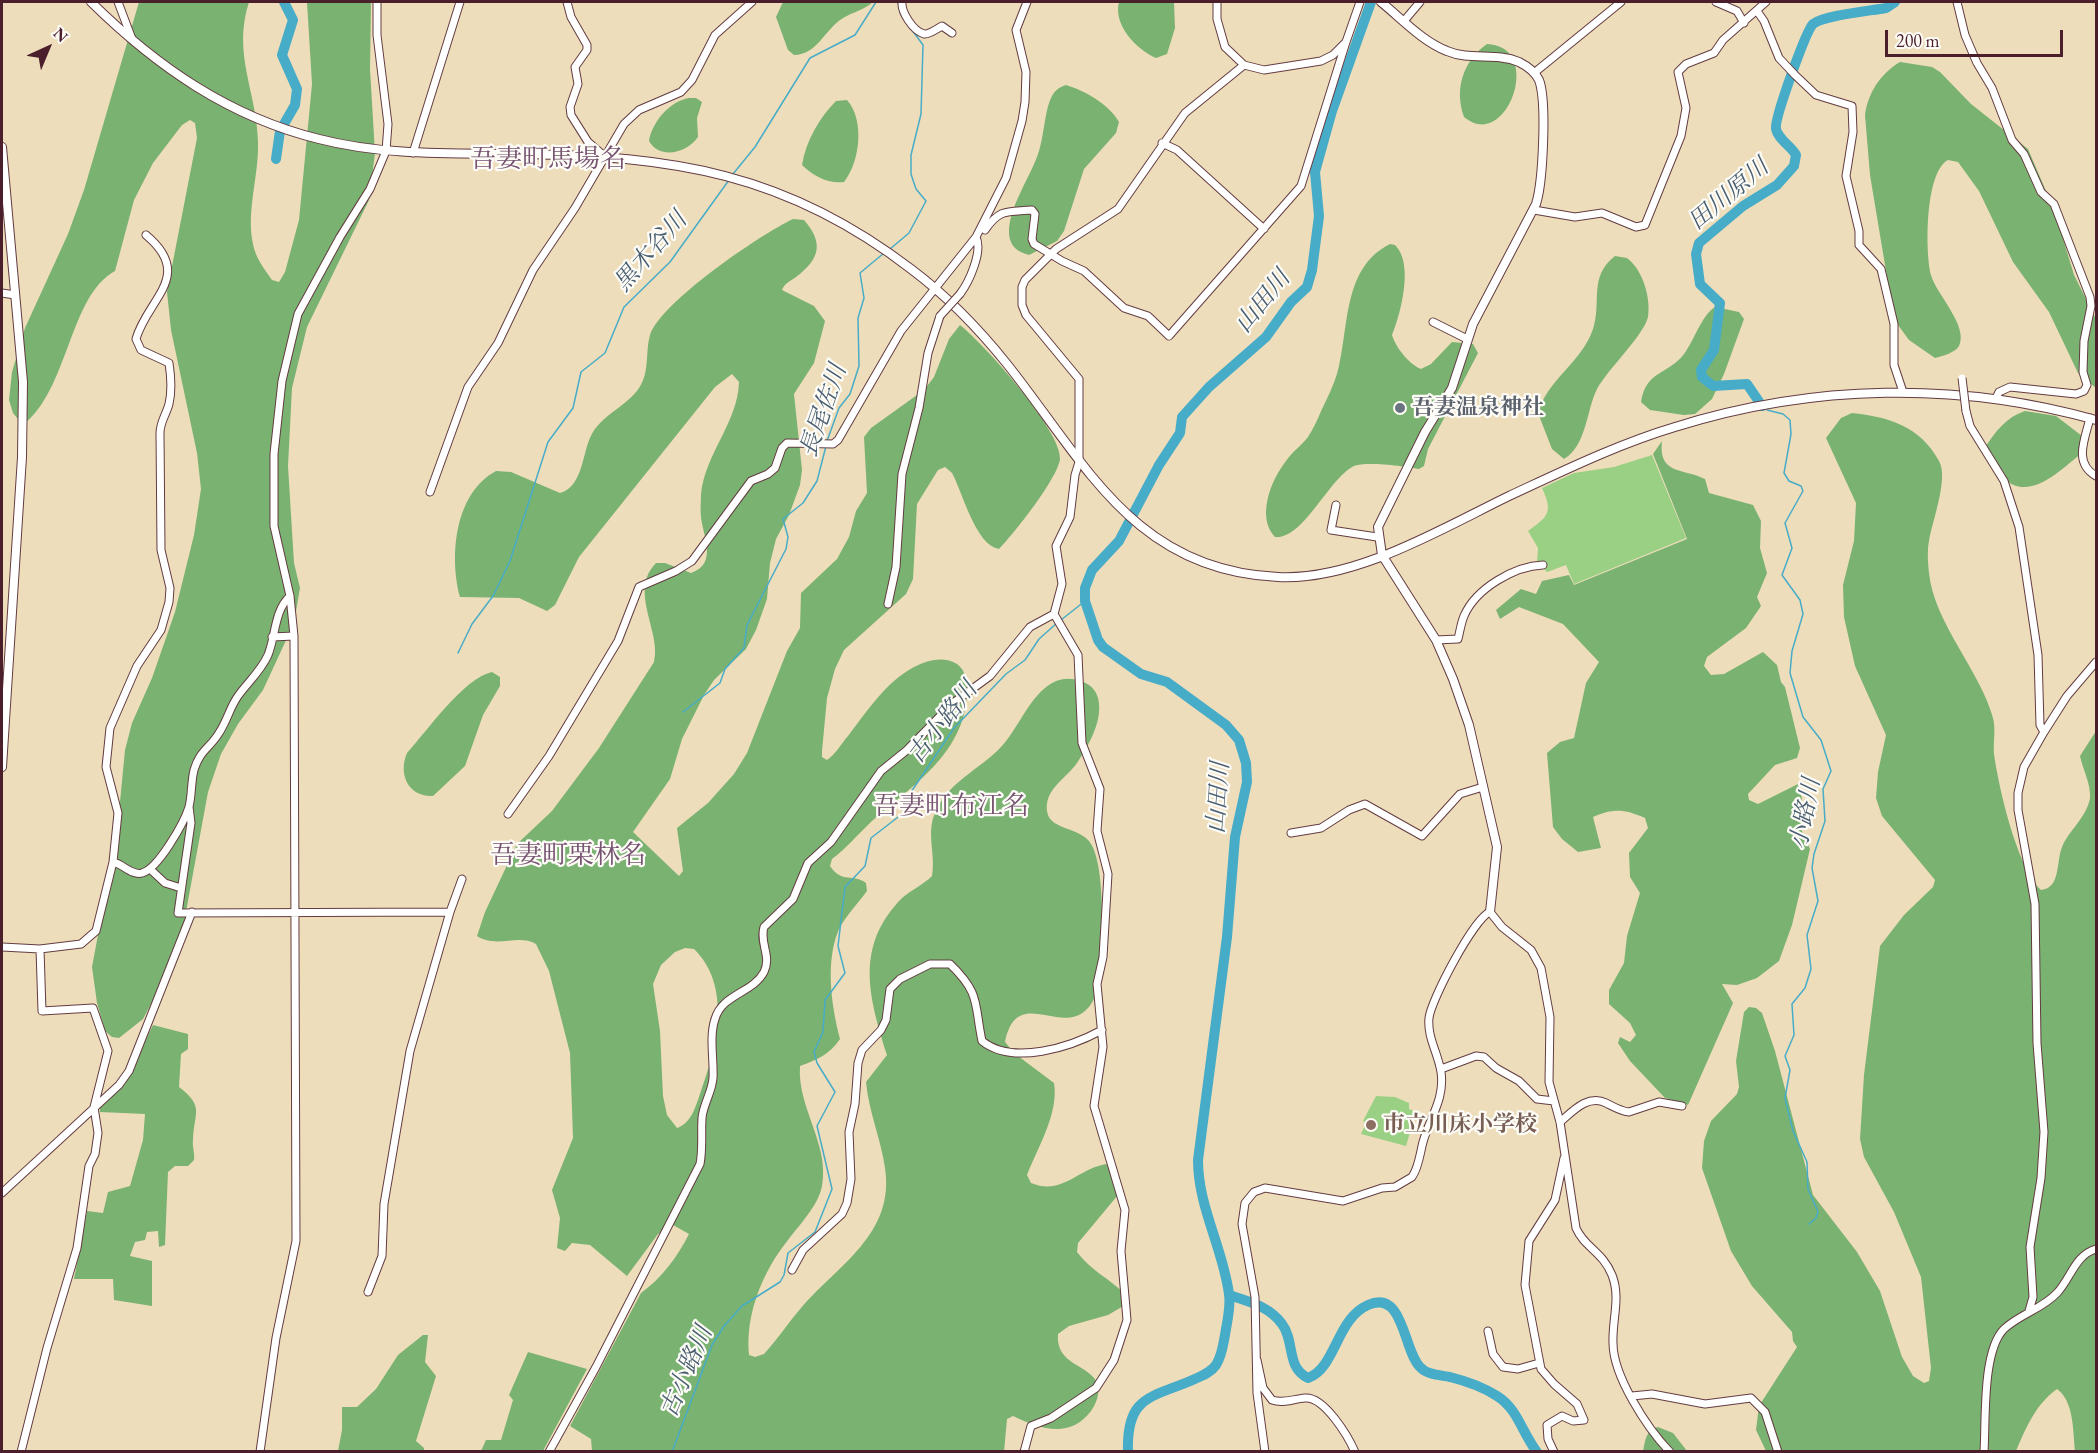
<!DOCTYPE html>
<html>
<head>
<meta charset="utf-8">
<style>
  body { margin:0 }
  #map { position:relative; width:2098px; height:1453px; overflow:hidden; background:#edb; font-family:"EB Garamond",serif }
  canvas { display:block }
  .frame { position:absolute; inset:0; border:3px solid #4a1f2b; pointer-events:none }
  .north { position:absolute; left:18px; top:18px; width:60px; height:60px; -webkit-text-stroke:4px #fdfcf7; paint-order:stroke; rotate:44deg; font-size:16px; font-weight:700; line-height:24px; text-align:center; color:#4a1f2b }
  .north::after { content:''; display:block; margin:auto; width:21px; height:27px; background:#4a1f2b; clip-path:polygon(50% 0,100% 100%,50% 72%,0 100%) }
  .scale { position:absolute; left:1885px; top:30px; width:178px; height:27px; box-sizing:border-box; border:3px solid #4a1f2b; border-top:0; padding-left:8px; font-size:18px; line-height:21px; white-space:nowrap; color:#4a1f2b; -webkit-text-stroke:4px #fdfcf7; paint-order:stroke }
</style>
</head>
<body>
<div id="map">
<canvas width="2098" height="1453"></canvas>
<div class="frame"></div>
<div class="north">N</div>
<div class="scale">200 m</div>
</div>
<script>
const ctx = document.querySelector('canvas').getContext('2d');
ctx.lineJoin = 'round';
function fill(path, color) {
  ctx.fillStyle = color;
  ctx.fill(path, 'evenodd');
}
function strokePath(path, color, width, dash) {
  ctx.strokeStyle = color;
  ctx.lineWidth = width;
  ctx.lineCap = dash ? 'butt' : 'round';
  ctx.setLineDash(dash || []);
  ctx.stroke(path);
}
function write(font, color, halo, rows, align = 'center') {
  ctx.font = font + ' "EB Garamond","Noto Serif JP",serif';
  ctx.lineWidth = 4.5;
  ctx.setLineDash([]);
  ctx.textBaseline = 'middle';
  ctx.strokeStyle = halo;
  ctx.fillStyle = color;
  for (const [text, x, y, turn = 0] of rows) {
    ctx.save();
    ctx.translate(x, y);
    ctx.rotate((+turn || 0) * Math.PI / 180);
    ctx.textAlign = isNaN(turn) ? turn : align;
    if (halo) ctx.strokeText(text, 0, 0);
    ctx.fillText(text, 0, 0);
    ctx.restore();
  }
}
const green = new Path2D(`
  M1652,455L1686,538L1574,584L1566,565L1547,572L1537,562L1538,548L1528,531C1549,516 1553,512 1542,488L1574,473L1614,467Z
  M1376,1096L1395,1097L1409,1103V1109L1416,1112L1406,1146L1361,1134L1366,1123L1363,1121Z`);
const forest = new Path2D(`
  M139,2H249C232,54 257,92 258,142C259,176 246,211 253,244C255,257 265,270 272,280L279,282L285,272L299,220L312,84L307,2H371L370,69L375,153L369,200L307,327L292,388L288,466L294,563L300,588L294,623L263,690L238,724L221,754L208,792L183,928L161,985L143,1019L119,1038L112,1037L105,1031L97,1003L92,967L117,833L125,750L132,723L152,678L175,612L194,535L201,489L197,453L171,330L167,292L197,138L195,123L190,120L182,125L153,163L134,200L115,271C69,296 69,389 23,425L13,413L9,400L12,372L25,328L68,234L84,190Z
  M783,2H873C864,10 853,12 843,18C825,29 817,55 794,55L788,50L776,17Z
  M1119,2H1174L1175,28L1167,54L1156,58C1136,49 1113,25 1119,2Z
  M1487,44C1545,46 1507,153 1464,117C1454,89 1463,61 1487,44Z
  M1900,62L1932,67L1940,72L1971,104L2028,149L2055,212L2074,275L2096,319V388L2078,373L2049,312L2013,262L1979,191L1958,162L1948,160C1925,172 1925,251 1931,275C1936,294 1969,326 1959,346C1955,353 1942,356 1935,358L1909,340L1898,325L1892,307L1870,175L1865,115C1868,93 1880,74 1900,62Z
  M1066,85C1085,91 1109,104 1119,122L1116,133L1084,169L1064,231L1057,241L1029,255C1018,252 1010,247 1009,234C1008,207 1031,177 1039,151C1044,136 1045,108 1052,96C1055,90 1060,87 1066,85Z
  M689,98H696L702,102L697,118L698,137C687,153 660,160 649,141C652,122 670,101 689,98Z
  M847,100C865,120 860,162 844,182C828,184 813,176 802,165C806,141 819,118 836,101Z
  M793,219L804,220C824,243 820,259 796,277C790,281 784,284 782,290L814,306L825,321L814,363L794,394L802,470L800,485L789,515L776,539L770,563L767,599L756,630L746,649L714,680L704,695L682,739L670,779L633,832L679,876L683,871L677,828L708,803L734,774L747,753L787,651L800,628L801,593L837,559L849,537L856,511L867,493L864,437L871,428L924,390L934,377L949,339L960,325C984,344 1062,431 1060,459C1058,478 1013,535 999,549C976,546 962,491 952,473L945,467L938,470L917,504L913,579L906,594L844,650L835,669L827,698L822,751V757L827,760C835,755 841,744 848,736C867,711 886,682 914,667C928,660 944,656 957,664C965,670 967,679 967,689C967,752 914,784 872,821C858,834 847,848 832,859L830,866C842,884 853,873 866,883L867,891C857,905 841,920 836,937C826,969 832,1008 840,1039C830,1054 817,1060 800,1066C797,1108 830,1144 822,1186C818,1206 800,1224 788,1240C763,1271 745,1314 749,1355L755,1357L764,1354C777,1340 788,1323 801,1308C838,1265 895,1234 885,1168C881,1139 869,1113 866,1082L887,1055C869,997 854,947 902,898C911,890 923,885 932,876C936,855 926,833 935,813C948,782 979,770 1001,747C1024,723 1039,667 1081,681C1092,685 1098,692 1099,704C1101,724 1088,746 1077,763C1066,779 1041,791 1048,815C1053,829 1078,828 1089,841C1107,863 1102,950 1099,979C1098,990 1095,1000 1088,1008C1061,1038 1017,984 1005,1042L1014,1053L1054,1083C1059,1113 1038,1147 1027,1175L1031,1183C1062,1196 1077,1169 1106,1164L1115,1172L1118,1195L1078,1243L1077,1252C1090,1270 1110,1279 1125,1294V1305L1108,1315L1069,1326L1058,1334C1055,1366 1091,1364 1098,1385C1100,1394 1096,1404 1091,1411C1070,1439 1040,1429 1013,1416L1007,1419L1004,1452L592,1451L591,1439L570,1426L641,1293C661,1279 678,1256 689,1234L673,1225L658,1234L627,1276L590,1245L572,1243L565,1251L557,1248L560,1218L552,1190L573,1138L570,1053L549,971L536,944C518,933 497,949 477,936L485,912L517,844L552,811L599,748L654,662C662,632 628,591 656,563H665L691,573C718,564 703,536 701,517C700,510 701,501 701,494C705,454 738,422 739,382L732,374L715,387L579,557L555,605L547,611L519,598L460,597C449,555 455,493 496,471L511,472L560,493C584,487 582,449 593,432C605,413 627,406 639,388C650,372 645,353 650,335C661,302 761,234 793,219ZM685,948L694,949C732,986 717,1047 701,1091C696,1105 692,1123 677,1128L667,1115L663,1096L660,1031L653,984L661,965L675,952Z
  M1390,244L1395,245C1414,263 1401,313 1392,335C1396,348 1409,364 1421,369L1431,364L1452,342L1473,344L1478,353L1428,449L1424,466L1419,469C1406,466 1365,461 1354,466C1329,478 1303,540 1275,537C1256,517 1271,480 1286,461C1292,452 1301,446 1308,437C1314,428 1318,418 1322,409C1329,395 1336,380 1339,366C1349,323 1344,267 1390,244Z
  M1615,256L1627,258C1643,270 1651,298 1648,317C1644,335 1608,369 1597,389C1586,411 1587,445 1564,459L1552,449L1538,413C1547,380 1582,362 1593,329C1602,302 1588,277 1615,256Z
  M1715,307L1739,312L1744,319L1724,374L1712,399L1703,407L1695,414L1684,415L1650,410L1641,402C1646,370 1668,375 1684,354C1694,341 1701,316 1715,307Z
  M2025,411L2056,416L2082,436V453C2060,470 2029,504 2002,477C1994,470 1990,458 1984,449C1995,432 2006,417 2025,411Z
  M1852,413C1889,417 1920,426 1939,461C1949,478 1932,522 1929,541C1927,551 1928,563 1929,573C1934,623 1980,670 1993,718C1996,730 1993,743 1994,754C1999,789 2017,867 2041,890C2061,888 2056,862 2062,847C2069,830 2087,817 2090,798C2091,784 2083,770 2080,756L2096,731V1451H2075C2073,1431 2074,1401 2057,1389C2035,1405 2026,1428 2016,1451H1766L1756,1430L1759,1406L1797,1347L1793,1341L1792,1332L1752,1286L1731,1251L1702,1168L1704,1141L1711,1121L1737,1094L1739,1087L1736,1061L1744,1012L1749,1007L1756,1008L1762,1013L1775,1051L1813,1195L1857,1252L1880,1291L1902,1357L1913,1376L1924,1383L1929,1381L1931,1368L1921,1277L1894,1212L1864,1157L1860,1139L1864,1075L1880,946L1904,915L1933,887L1935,880L1882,816L1876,798L1878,772L1886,735L1855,666L1844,617L1843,585L1854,541L1856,503L1826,438L1841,418Z
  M1662,441C1658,475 1683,468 1705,479L1709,493L1753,505L1761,521L1760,548L1767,573L1757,597L1761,606L1746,628L1707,657L1704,666L1711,675L1724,674L1763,652L1777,665L1781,682L1785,687L1800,748L1797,758L1775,765L1748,794L1749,800L1758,804L1800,783L1803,811L1800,827L1810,849L1792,925L1779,961L1757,978L1737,985L1722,984L1733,1003L1688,1105L1665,1098L1630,1061L1618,1043L1620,1037L1630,1042L1636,1035L1630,1023L1609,1004V990L1624,963L1627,936L1640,893L1630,877L1629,853L1648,828L1645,818C1625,809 1613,808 1593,817L1601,848L1578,852L1562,839L1553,827L1547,753L1560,742L1574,738L1586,683L1599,662L1563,624L1519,607L1500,619L1496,610L1521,589L1536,594L1542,581L1569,575L1574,585L1687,539L1653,454Z
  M492,672L500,677V686L483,715L465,766L433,796C408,797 398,774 407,753C427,731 464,678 492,672Z
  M153,1025L188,1034V1049L181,1054L179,1087C205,1107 194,1112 193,1140C192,1147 195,1153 194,1160L188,1166H175L168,1172L165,1245L159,1247L158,1231L147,1232L145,1240L135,1242L130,1256L152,1261V1306L114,1300L113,1279H74L87,1211L103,1213L108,1192L130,1186L143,1140L145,1114L100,1112V1106L125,1082Z
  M423,1335H428L425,1362L436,1376L416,1441L424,1448V1451H338L342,1430V1407H357L376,1389L398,1355Z
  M528,1352L587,1369L543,1451H481L486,1440H501L513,1400L509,1395Z
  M1658,1427L1673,1433L1687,1451L1643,1452C1645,1441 1646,1430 1658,1427Z`);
const stream = new Path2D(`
  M733,174L755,147L810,58L855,35L876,2
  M890,249L909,233L926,201L916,189L911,174V155L921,114L923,45L901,15L898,2
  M1767,410L1783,414L1790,420L1791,434L1784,473L1789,481L1801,486L1803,491L1785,523L1792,548L1782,575L1800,600L1803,614L1792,651L1790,673L1803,717L1821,740L1831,771L1823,789L1825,821L1814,854L1812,868L1818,901L1807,935L1811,969L1805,988L1792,1004L1794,1035L1785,1056L1790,1070L1785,1098L1793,1131L1807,1162L1808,1189L1818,1212L1816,1218L1809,1224
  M827,441L839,408L850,394L859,366L858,318L864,298L860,273L884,253
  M1061,620L1085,601
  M458,653L472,624L493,596L510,561L548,442L573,408L581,372L605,353L624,307L670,262L729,180
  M683,712L720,683L725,669L744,648L747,625L786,549L788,537L783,519L803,503L817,481L826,446
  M672,1452L712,1345L724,1326L742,1306L780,1282L784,1275L788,1253L815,1232L832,1189L817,1126L835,1092L817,1063L814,1052L823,1032L825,1000L845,973L838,946L845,887L865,866L871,838L902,814L911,792L954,728L1006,674L1025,660L1039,639L1057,623`);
const river = new Path2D(`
  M276,159L280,131L295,105L297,89L282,55L293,20L284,2
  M1762,406L1747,384L1713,386L1702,377L1701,370L1714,350L1720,303L1700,284L1696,254L1699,243L1743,206L1777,185L1794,166L1796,155C1791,146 1778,139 1776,129C1774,119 1806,31 1813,24C1825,15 1870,11 1886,8L1895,2
  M1229,1295C1249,1302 1269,1306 1282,1324C1295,1341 1286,1368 1308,1378C1336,1368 1336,1319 1368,1305C1404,1289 1403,1350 1420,1367C1427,1375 1440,1375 1450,1377C1466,1381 1483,1387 1497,1396C1518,1409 1522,1433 1537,1452
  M1128,1452C1126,1393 1154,1398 1197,1378C1204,1375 1211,1372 1216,1365C1222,1356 1223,1345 1225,1335C1227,1322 1231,1307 1229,1294C1223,1248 1198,1207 1198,1160L1227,937L1235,837L1247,782L1246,763L1239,740L1226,725L1167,682L1141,674L1103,647L1098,640L1085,601V588L1092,570L1119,541L1159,465L1180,433L1182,417L1209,387L1266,337L1291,302L1307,287L1312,270L1319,216L1315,172L1332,111L1371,2`);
const minor = new Path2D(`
  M118,2L132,39
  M567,2L571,17L587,45V50L575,67L578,84L570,107L571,115L588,142L604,156
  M902,2C901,12 913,31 924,34C929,35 938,28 942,26L952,33
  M1217,2V19L1225,47L1244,65L1264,70L1321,61L1333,55L1346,42L1360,2
  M1716,2L1737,11L1744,23
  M1957,2L1965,35L1977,63L1992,88L2012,140L2024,154L2041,192L2054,204L2090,297L2091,306L2084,341L2083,372L2087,385L2084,391L2076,394L2010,387L1999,392L1996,398
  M1757,11L1764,21L1779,58L1795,75L1816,95L1852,106L1853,132L1846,176L1859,231V245L1881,269L1894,324V365L1903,392
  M1404,21L1420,2
  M1534,73L1621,2
  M1162,143L1177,150L1264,229
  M413,153L460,2
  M1534,210L1575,217L1602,213L1636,227L1645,225L1681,136L1686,108L1678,72L1686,64L1714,53L1723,40L1766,2
  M985,230C1000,208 1008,212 1032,210L1035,214L1032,239L1034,244L1062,261L1084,271L1124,308L1148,316L1169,336L1301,186L1346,42
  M2,293L15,295
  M960,294C969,282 983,252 976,237
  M1433,322L1467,339
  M1966,411L1970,426L2004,481L2019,527L2038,655L2040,725L2044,732
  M2090,418C2085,439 2073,463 2096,476
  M430,492L468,387L498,343L533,270L575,208L624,124L639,110L681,92L692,80L715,35L752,2
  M1336,505L1331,530L1377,537
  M888,604L896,567L902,474L919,408L928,353L940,316
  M272,637L294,636
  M1436,640L1458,639C1460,631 1461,623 1464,616C1476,588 1515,566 1543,565
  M189,807L191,823L178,913L450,912
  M508,814L549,756L618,641L639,587L676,571L692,561L751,481L768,474L775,468L782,448L787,443L833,444L838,440L901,331L976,237L1006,178L1022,121L1025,102L1026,72L1016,30L1027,2
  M1291,833L1321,828L1349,810L1365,804L1422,836L1460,794L1483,787
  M113,862C123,864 132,876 142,873C158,869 184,823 189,807C192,795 191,782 194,770C200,750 210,748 219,733C227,721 230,707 238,696C248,682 261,671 268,655C276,635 274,611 290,596
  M150,869L165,883L181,888
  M2,947L40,949L81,944L96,931L113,862L118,813L106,767L110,728L137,666L161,630L169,602L170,588L161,550L160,433C160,422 166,415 169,404C172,391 171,376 169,363L141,350L136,339C147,299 195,276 146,235
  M1441,1069L1476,1056L1484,1057L1496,1068L1519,1081L1537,1099L1554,1101
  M1560,1122C1573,1111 1588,1094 1606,1103C1614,1107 1620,1111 1629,1112L1659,1102L1682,1106
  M2,1193L119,1085L129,1071L192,912
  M792,1270L803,1250L842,1214L847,1203L851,1179L849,1132L855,1104L858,1063L862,1050L881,1030L886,1020L890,989L900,979L930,964H950C981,994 974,1003 982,1041C1013,1066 1071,1047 1102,1030
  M368,1292L382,1256L384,1204L410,1051L450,912L462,879
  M2029,1311L2033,1297L2030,1247L2041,1178L2044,1132L2037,1043L2035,904L2018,810V793L2024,767L2044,732L2067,696L2096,662
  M1488,1331L1493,1354L1503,1367L1518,1369L1539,1363
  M1257,1360L1263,1388L1272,1400C1283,1404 1293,1399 1305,1398C1324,1396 1348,1436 1355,1452
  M1632,1396L1652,1394L1705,1404L1751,1398L1765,1412L1778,1452
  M21,1452L47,1348L77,1248L89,1166L95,1154L98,1133L94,1107L108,1051L93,1008L42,1011L40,949
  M260,1452L276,1338L296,1241L294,636L290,596L274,526V454L282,381L298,314L340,237L370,189L386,151L388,124L377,35V2
  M549,1452L596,1367L700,1164C703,1148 701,1134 702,1118C703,1105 712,1092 713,1078C714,1059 709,1037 715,1019C722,994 753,993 764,972C772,956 759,943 764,927L793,899L808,863L831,842L881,771L907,750L953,703L990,676L1030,627L1054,614
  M1024,1452L1031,1426L1051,1418L1096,1388L1114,1360L1127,1320L1121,1251L1125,1210L1094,1106L1103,1047L1097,984L1103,957L1108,874L1097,831L1100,789L1082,743L1078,655L1054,614L1062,584L1056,546L1070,517L1075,475L1079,462V379L1026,315L1022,305V287L1025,280L1056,249L1118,209L1185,113L1244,65
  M1265,1452L1257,1393L1255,1297L1242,1224L1245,1203L1254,1192L1265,1188L1343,1201L1382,1188L1395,1187L1412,1177C1419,1167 1420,1153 1423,1142C1430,1117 1445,1099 1441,1072C1438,1053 1427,1037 1429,1018C1431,1000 1474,918 1490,912L1502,927L1531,950L1541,968L1550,1017L1549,1082L1560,1122L1576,1228C1584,1247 1603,1252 1612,1275C1621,1298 1612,1319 1613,1343C1613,1376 1647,1428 1670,1452
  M1554,1452L1548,1439L1547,1425L1562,1416L1573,1421L1584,1420L1577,1404L1554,1384L1541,1369L1525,1285L1529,1241L1555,1200L1564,1158
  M1984,1452C1986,1421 1982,1351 2004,1329C2020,1314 2042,1309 2057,1293C2071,1278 2075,1255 2096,1249`);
const tertiary = new Path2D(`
  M91,2C156,66 229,117 319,139C385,156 452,153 520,154C673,156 786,173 911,269C947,296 979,329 1007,364C1085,462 1134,571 1278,577C1355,581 1441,529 1509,496C1563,471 1618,444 1675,427C1812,384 1958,381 2096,420
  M1381,2C1402,19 1422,41 1447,51C1470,61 1496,52 1519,62C1527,66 1535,72 1539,80C1547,101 1543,182 1536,204L1473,324L1452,388L1425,432L1378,527L1382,555L1436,640L1453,679L1469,725L1497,847L1490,912
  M2,147L23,382L22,457L2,767`);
const minorBridge = new Path2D(`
  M940,316L960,294
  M1962,378L1966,411`);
const markers = [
  [1400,408,6,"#6b7280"],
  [1371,1125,6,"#8d6e63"]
];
const worshipNames = [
  ["吾妻温泉神社",1412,408]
];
const educationNames = [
  ["市立川床小学校",1383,1125]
];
const waterNames = [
  ["田川原川",1729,195,-40],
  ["黒木谷川",651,252,-49],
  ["山田川",1263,302,-51],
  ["長尾佐川",824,411,-71],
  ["古小路川",943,723,-52],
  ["山田川",1219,798,-86],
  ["小路川",1806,814,-79],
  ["古小路川",687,1372,-67]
];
const quarterNames = [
  ["吾妻町馬場名",548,160],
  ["吾妻町布江名",951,807],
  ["吾妻町栗林名",568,856]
];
fill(green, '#99d083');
fill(forest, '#7ab271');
strokePath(stream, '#47acc7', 1.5);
strokePath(river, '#47acc7', 10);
strokePath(minor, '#633c41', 9);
strokePath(tertiary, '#633c41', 10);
strokePath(minor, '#fff', 7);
strokePath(tertiary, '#fff', 8);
strokePath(minorBridge, '#633c41', 9, []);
strokePath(minorBridge, '#fff', 7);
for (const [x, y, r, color] of markers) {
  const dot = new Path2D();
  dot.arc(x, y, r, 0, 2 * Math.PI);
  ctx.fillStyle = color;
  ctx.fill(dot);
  strokePath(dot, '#fdfcf7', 2);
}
write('bold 22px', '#5b616d', '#fdfcf7', worshipNames, 'left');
write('bold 22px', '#785e54', '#fdfcf7', educationNames, 'left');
write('italic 24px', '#495e71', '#fdfcf7', waterNames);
write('26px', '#765371', '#fdfcf7', quarterNames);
</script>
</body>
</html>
